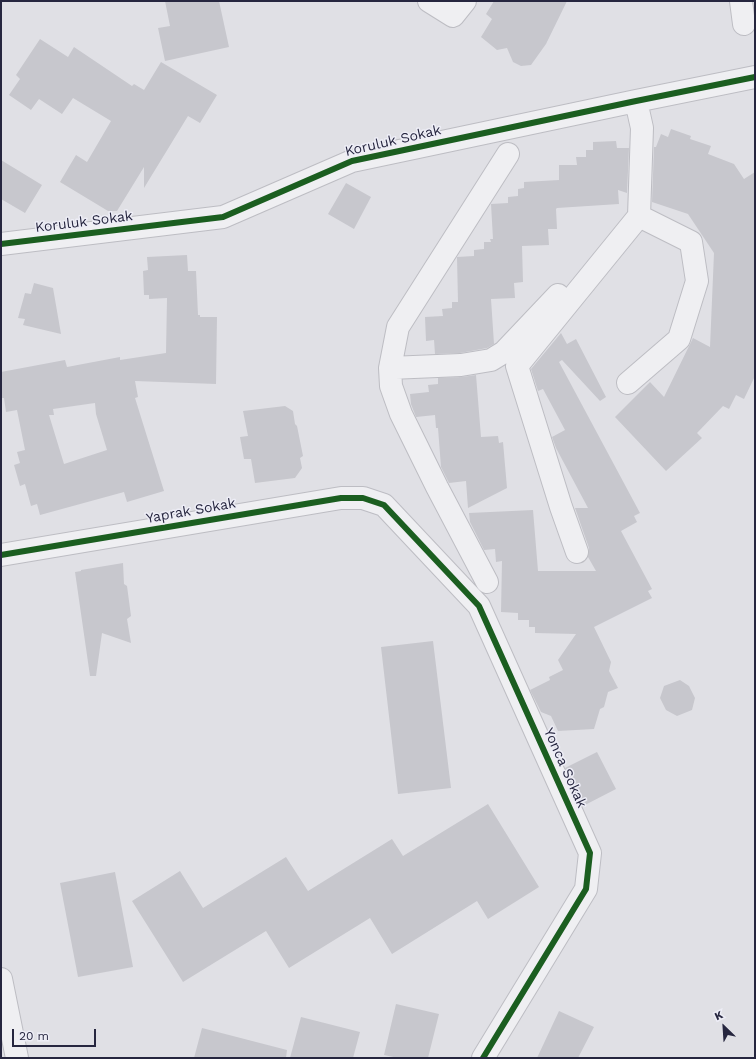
<!DOCTYPE html>
<html>
<head>
<meta charset="utf-8">
<style>
  body { margin:0 }
  #map { position:relative; width:756px; height:1059px; overflow:hidden; background:#e0e0e5; font-family:"Work Sans",sans-serif }
  canvas { display:block }
  .frame { position:absolute; inset:0; border:2px solid #26263f; pointer-events:none }
  .north { position:absolute; left:704px; top:1007px; width:40px; height:40px; -webkit-text-stroke:3px #ededf6; paint-order:stroke; rotate:335deg; font-size:11px; font-weight:700; line-height:16px; text-align:center; color:#26263f }
  .north::after { content:''; display:block; margin:auto; width:14px; height:18px; background:#26263f; clip-path:polygon(50% 0,100% 100%,50% 72%,0 100%) }
  .scale { position:absolute; left:12px; top:1029px; width:84px; height:18px; box-sizing:border-box; border:2px solid #26263f; border-top:0; padding-left:5px; font-size:12px; line-height:14px; white-space:nowrap; color:#26263f; -webkit-text-stroke:3px #ededf6; paint-order:stroke }
</style>
</head>
<body>
<div id="map">
<canvas width="756" height="1059"></canvas>
<div class="frame"></div>
<div class="north">K</div>
<div class="scale">20 m</div>
</div>
<script>
const ctx = document.querySelector('canvas').getContext('2d');
ctx.lineJoin = 'round';
function fill(path, color) {
  ctx.fillStyle = color;
  ctx.fill(path, 'evenodd');
}
function strokePath(path, color, width, dash) {
  ctx.strokeStyle = color;
  ctx.lineWidth = width;
  ctx.lineCap = dash ? 'butt' : 'round';
  ctx.setLineDash(dash || []);
  ctx.stroke(path);
}
function write(font, color, halo, rows, align = 'center') {
  ctx.font = font + ' "Work Sans",sans-serif';
  ctx.lineWidth = 3;
  ctx.setLineDash([]);
  ctx.textBaseline = 'middle';
  ctx.strokeStyle = halo;
  ctx.fillStyle = color;
  for (const [text, x, y, turn = 0] of rows) {
    ctx.save();
    ctx.translate(x, y);
    ctx.rotate((+turn || 0) * Math.PI / 180);
    ctx.textAlign = isNaN(turn) ? turn : align;
    if (halo) ctx.strokeText(text, 0, 0);
    ctx.fillText(text, 0, 0);
    ctx.restore();
  }
}
const building = new Path2D(`
  M165,1H219L229,47L165,61L158,28L170,26Z
  M494,1H567L546,44L531,65L521,66L513,62L507,48L497,50L481,37L492,19L486,14Z
  M40,39L68,57L74,47L132,86L134,84L144,90L161,62L217,95L200,123L188,116L144,188V167L117,211H108L60,182L76,155L87,162L111,121L73,98L62,114L39,99L31,110L9,95L20,79L16,75Z
  M671,129L691,136L690,139L711,146L708,154L734,164L744,179L755,172V376L744,399L736,395L729,409L723,406L697,433L702,438L666,471L615,417L650,382L664,397L693,338L710,347L714,253L688,214L652,202L654,147H656L661,134L668,137Z
  M616,141L617,148H629L627,193L618,190L619,204L557,208L556,209L557,229H548L549,245L522,246L523,282L514,283L515,298L491,299L494,344L487,348L460,353L435,354L434,340L426,341L425,317L443,316L442,309L452,308V302H458L457,257L474,256V250L484,249V242H491L490,239H493L491,204L508,203V197L518,196V189L524,188V182L559,180V165H577L576,157H586V150H593V142Z
  M1,160L42,185L25,213L1,199Z
  M346,183L371,197L354,229L328,214Z
  M187,255L188,271H196L198,315H200V317H217L216,384L135,381L138,397L135,398L164,491L127,502L124,492L40,515L37,504L31,506L25,484L20,486L14,465L20,463L17,452L25,450L17,410L6,412L4,398H1V372L65,360L67,367L120,357V360L166,353L167,298L149,299V295H144L143,271L148,270L147,257ZM95,403L96,414L107,450L64,464L49,415H54L53,409Z
  M34,283L53,288L61,334L23,325L25,319L18,318L25,293L31,294Z
  M561,333L567,344L576,339L606,397L600,401L562,360L559,362L640,513L634,516L637,522L621,531L652,589L648,591L652,598L594,627L611,662L609,671L618,688L608,692L604,707L600,709L594,729L558,731L551,716L541,712L530,690L550,680L549,677L563,670L558,660L576,634L535,633V627H529V620H518V613L501,612L502,561L496,562L495,549L484,550L470,522L469,513L533,510L538,571H596L588,557L589,548L575,508H588L556,448L552,437L565,430L543,389L538,391L531,369Z
  M476,375L481,437L498,436L499,443L503,442L507,488L468,508L466,481L449,483L441,467L438,428H436L435,415L416,417L411,404L410,394L429,392L428,385L438,384V378L462,377Z
  M285,406L293,411L295,424L297,426L303,456L300,458L302,468L295,478L255,483L251,459H244L240,437L248,436L243,411Z
  M123,563L124,584L127,586L131,616L127,619L131,643L102,633L96,676H90L75,572L81,571V570Z
  M433,641L451,788L398,794L381,647Z
  M680,680L689,686L695,698L692,710L677,716L666,710L660,698L664,686Z
  M597,752L616,789L583,806L565,768Z
  M488,804L539,887L488,919L477,901L392,954L370,918L289,968L266,931L183,982L132,901L180,871L203,908L286,857L308,891L392,839L403,856Z
  M115,872L133,967L78,977L60,883Z
  M396,1004L439,1014L428,1058H398L384,1055Z
  M559,1011L594,1027L578,1058H537Z
  M301,1017L360,1032L353,1058H290Z
  M202,1028L287,1050L286,1058H194Z`);
const minor = new Path2D(`
  M429,1L453,16L465,1
  M741,1L744,24
  M1,244L223,217L352,161L636,101L755,77
  M390,368L461,365L491,360L504,352L558,295
  M628,383L679,339L697,281L691,242L639,216L642,128L636,101
  M577,552L561,507L517,366L639,216
  M1,555L341,498H363L384,505L479,606L590,853L586,889L483,1058
  M487,582L437,487L401,414L391,386L390,368L398,327L508,154`);
const tertiary = new Path2D(`
  M1,979L17,1058`);
const cycleway = new Path2D(`
  M1,244L223,217L352,161L636,101L755,77
  M1,555L341,498H363L384,505L479,606L590,853L586,889L483,1058`);
const streetNames = [
  ["Koruluk Sokak",393,141,-13],
  ["Koruluk Sokak",84,222,-7],
  ["Yaprak Sokak",191,511,-10],
  ["Yonca Sokak",565,768,66]
];
fill(building, '#c7c7cd');
strokePath(minor, '#bdbdc3', 24);
strokePath(tertiary, '#bdbdc3', 24);
strokePath(minor, '#efeff2', 22);
strokePath(tertiary, '#efeff2', 22);
strokePath(cycleway, '#1b5e20', 6);
write('14px', '#26263f', '#ededf6', streetNames);
</script>
</body>
</html>
